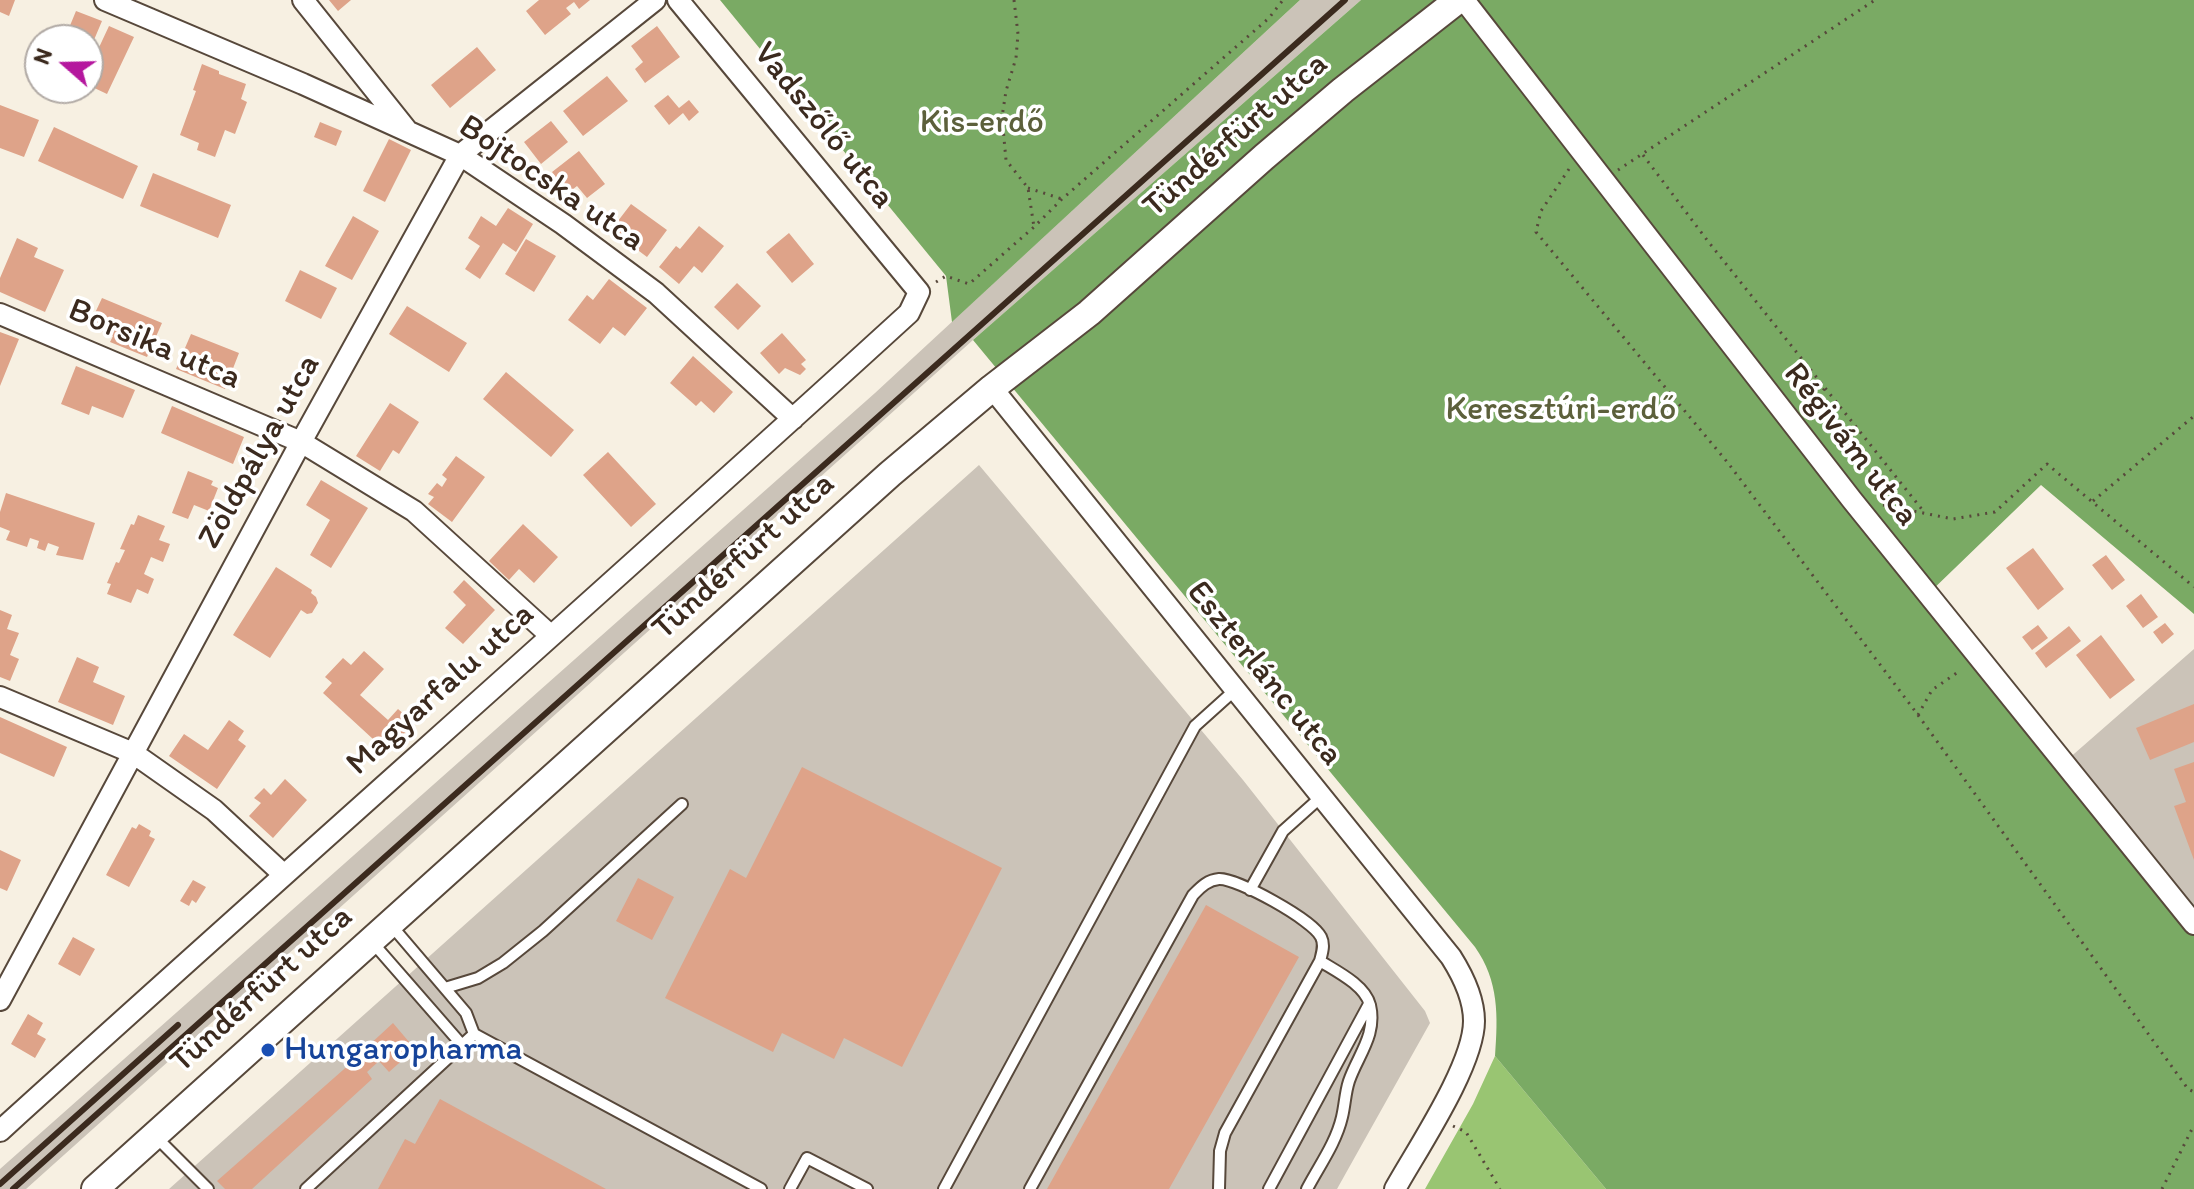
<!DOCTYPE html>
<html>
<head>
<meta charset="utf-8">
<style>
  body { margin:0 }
  #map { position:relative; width:2194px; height:1189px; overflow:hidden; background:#f7f0e2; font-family:Itim,sans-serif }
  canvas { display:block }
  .north { position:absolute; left:24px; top:24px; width:80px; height:80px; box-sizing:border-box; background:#fff; border:2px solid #b1aaa5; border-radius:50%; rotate:290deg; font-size:22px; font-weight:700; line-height:32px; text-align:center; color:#3b2a1e }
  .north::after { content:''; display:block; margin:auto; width:28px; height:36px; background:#b5179e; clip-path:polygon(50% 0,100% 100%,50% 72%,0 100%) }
</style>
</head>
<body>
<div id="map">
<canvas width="2194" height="1189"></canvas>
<div class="north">N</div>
</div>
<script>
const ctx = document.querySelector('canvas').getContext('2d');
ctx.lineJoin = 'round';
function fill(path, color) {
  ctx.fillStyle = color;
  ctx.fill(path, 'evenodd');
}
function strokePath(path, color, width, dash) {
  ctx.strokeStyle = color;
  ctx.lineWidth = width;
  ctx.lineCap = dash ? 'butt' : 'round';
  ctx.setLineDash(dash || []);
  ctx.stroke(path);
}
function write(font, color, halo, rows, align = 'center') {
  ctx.font = font + ' Itim,sans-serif';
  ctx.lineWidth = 7;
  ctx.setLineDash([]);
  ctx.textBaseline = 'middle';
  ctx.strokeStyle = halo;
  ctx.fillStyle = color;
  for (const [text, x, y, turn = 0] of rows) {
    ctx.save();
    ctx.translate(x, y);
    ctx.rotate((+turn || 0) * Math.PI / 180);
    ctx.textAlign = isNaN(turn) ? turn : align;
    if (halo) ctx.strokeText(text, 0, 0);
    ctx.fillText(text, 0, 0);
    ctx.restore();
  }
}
const industrial = new Path2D(`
  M1300,0H1361L973,340L26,1189H0V1169L875,393Z
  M979,465L1243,780L1425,1011L1430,1023L1337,1189H169Z
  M2194,649V935L2059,767Z`);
const green = new Path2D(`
  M1495,1056L1606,1189H1425L1473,1104Z`);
const forest = new Path2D(`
  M720,0H1300L952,322L946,276Z
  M1361,0H2194V614L2041,485L1926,596L2194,935V1189H1606L1495,1056C1498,1016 1499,981 1475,947L973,340Z`);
const building = new Path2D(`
  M0,0H15L9,16L0,12Z
  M329,0H351L338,11Z
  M539,0H590L579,9L574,2L566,8L571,14L545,35L526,11Z
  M76,11L102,21L88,54V40H57L63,25L69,28Z
  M109,26L134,37L107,94L88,85V71Z
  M657,26L680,57L645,83L635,69L643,62L631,46Z
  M477,47L496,70L450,108L431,85Z
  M202,64L219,71V74L246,84L241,99L247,102L235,134L225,130L215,157L197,150L199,143L180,135L196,91L193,90Z
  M607,76L628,101L583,136L563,111Z
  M668,95L679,108L689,100L699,112L689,121L683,113L669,125L654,106Z
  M0,105L39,120L24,157L0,148Z
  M551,121L568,142L541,164L524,142Z
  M320,122L342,131L336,146L314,137Z
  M54,127L138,166L123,199L38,161Z
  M389,139L411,150L385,202L363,191Z
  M579,151L605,184L587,198L577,186L568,193L552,172Z
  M153,173L231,205L218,238L140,206Z
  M631,204L667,230L647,257L611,230Z
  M508,208L533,224L516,252L503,243L480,279L465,269L480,246L468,238L481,216L496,226Z
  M353,216L379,231L352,280L325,266Z
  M699,226L724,246L702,273L694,266L679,284L659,267L676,246L680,249Z
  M789,233L814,264L792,283L766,252Z
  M17,238L38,248L34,257L64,270L45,312L0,292V278Z
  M526,239L556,256L534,292L505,274Z
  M300,270L337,288L321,319L285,301Z
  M609,279L647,308L625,336L613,327L600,344L568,320L587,295L593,300Z
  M737,283L761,306L738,330L714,307Z
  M102,298L162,323L147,357L110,342L113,336L89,326Z
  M407,306L467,343L449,372L389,334Z
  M0,332L19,339L0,386Z
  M782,333L806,360L801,364L806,369L800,375L785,368L779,374L760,353Z
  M191,334L239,353L225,389L176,369Z
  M693,356L733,392L714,413L701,401L696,406L670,383Z
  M76,366L135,390L123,418L92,406L89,415L61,404Z
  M506,372L574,430L551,457L483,399Z
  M390,403L419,422L399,454L393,450L380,471L356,456Z
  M172,406L244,437L233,464L161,433Z
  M608,452L656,504L631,527L583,475Z
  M456,456L485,477L452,522L428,504L434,497L428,494L437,483L442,487L447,479L442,475Z
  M188,471L213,481L211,485L218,488L209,511L194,505L188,519L172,513Z
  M321,480L368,508L331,568L310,555L330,520L306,505Z
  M6,493L95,523L83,560L56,555L59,547L48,543L45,551L37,548L39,541L30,538L27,547L6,540L10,531L0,527V512Z
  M138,515L165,526L159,540L170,544L163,562L151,557L144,574L154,579L148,594L137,589L131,603L107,594L111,584L107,583L116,562L119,563L125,550L120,549L131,524L134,525Z
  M523,524L558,557L534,583L519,569L509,580L489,561Z
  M2033,548L2064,589L2038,610L2006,568Z
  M2106,555L2125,580L2112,590L2092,565Z
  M276,567L312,590L311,593L316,597L318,603L312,613L307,614L301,610L270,658L233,635Z
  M464,580L495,610L463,644L445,628L466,605L453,592Z
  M2141,594L2158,617L2143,628L2126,606Z
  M0,610L12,615L7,629L19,633L10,655L19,659L10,681L0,677Z
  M2165,623L2174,634L2162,644L2153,632Z
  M2038,625L2048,638L2032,650L2022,637Z
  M2069,626L2081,641L2046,668L2035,653Z
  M2101,635L2135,680L2110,699L2076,655Z
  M364,651L384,669L360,695L388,720L398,709L414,723L387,752L323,693L332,683L325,677L343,658L351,665Z
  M77,657L99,667L93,682L125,696L113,725L58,702Z
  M2194,704V742L2150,760L2136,728Z
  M0,717L67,747L54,777L0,753Z
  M229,720L244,731L238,740L246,746L217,789L169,756L184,734L208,750Z
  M2194,762V860L2174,806L2186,802L2174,769Z
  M802,767L1002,868L902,1067L844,1038L834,1059L782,1033L773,1052L665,998L730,869L746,878Z
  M285,779L307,800L273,838L249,816L261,803L254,798L264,788L271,795Z
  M139,824L151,831L149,836L155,839L129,887L106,875L132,827L136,829Z
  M0,850L21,860L7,891L0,888Z
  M638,878L674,897L652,940L616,921Z
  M193,880L206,887L196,903L192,900L189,906L180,901Z
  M1206,905L1299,957L1169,1189H1047Z
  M73,937L95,949L80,976L58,964Z
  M28,1014L43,1023L37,1034L46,1039L35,1058L11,1044Z
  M393,1023L415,1049L389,1072L379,1061L367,1072L372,1079L252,1189H225L217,1181L368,1048L367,1047Z
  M440,1099L606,1189H378L405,1139L415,1144Z`);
const path = new Path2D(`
  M1014,0L1018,34L1016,58L1006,91L1002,117L1006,160L1028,188L1034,227
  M1643,155L1707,240L1924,512
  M1569,169L1541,211L1536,232L1728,463L1918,715L2188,1089L2194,1092
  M1618,170L1875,0
  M1028,188L1062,199
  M936,282L946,276L969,284L1034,227L1062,199L1269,18L1283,0
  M1808,409L1826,387
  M2093,501L2194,416
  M1883,505L1953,519L1995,512L2047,464L2194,587
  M1918,715L1932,690L1961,670
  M1453,1126L1466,1132L1500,1189
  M2162,1189L2194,1125`);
const service = new Path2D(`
  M1250,890L1283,831L1321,797
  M391,925L466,1013L474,1034
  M373,943L462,1045
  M445,988L478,978L503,963L543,931L682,804
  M156,1137L208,1189
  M306,1189L474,1034L761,1189
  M790,1189L807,1158L867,1189
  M944,1189L1195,726L1235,690
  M1030,1189L1193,895C1200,888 1207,880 1219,879C1237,878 1313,920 1321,937C1325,945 1322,953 1320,961L1225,1133L1220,1151L1219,1189
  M1269,1189L1369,1004
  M1307,1189C1319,1166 1336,1143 1342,1117C1345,1105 1345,1093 1349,1081C1358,1055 1377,1035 1370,1005C1365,985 1336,971 1320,961`);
const minor = new Path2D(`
  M105,0L303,84L460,155L563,224L656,293L793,419
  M303,0L406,129
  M1464,0L1852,500L2194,924
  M0,314L301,442L414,511L550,635
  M992,388L1451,957C1463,976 1474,998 1474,1021C1474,1065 1418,1148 1395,1189
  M0,697L133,753L214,810L283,874
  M0,1000L301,442L460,155L655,0
  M0,1131C302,857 608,588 909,313L919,292L678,0`);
const tertiary = new Path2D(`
  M95,1189L890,474L992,388L1089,313L1264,157L1343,90L1458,0`);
const rail = new Path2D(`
  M0,1184L178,1025
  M13,1189L1345,0`);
const markers = [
  [268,1050,8,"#1a4fb4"]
];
const parkNames = [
  ["Kis-erdő",982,123],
  ["Keresztúri-erdő",1561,410]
];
const streetNames = [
  ["Vadszőlő utca",823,126,51],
  ["Tündérfürt utca",1236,136,-41],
  ["Bojtocska utca",551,184,34],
  ["Borsika utca",154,345,23],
  ["Régivám utca",1850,445,52],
  ["Zöldpálya utca",260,452,-61],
  ["Tündérfürt utca",744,557,-42],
  ["Eszterlánc utca",1264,674,51],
  ["Magyarfalu utca",441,690,-42],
  ["Tündérfürt utca",262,990,-42]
];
const transitNames = [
  ["Hungaropharma",284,1050]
];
fill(industrial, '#cbc3b8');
fill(green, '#99c572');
fill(forest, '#7aaa64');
fill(building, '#dea389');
strokePath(service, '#57483b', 14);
strokePath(minor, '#57483b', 24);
strokePath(tertiary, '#57483b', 30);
strokePath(path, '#57483b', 3, [2, 6]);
strokePath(service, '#fff', 10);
strokePath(minor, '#fff', 20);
strokePath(tertiary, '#fff', 26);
strokePath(rail, '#3b2a1e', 6);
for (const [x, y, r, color] of markers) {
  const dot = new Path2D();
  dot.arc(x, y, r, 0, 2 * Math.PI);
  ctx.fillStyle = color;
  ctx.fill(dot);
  strokePath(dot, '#fff', 3);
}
write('34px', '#5c603b', '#fff', parkNames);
write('34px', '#3b2a1e', '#fff', streetNames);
write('34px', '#164399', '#fff', transitNames, 'left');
</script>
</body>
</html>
